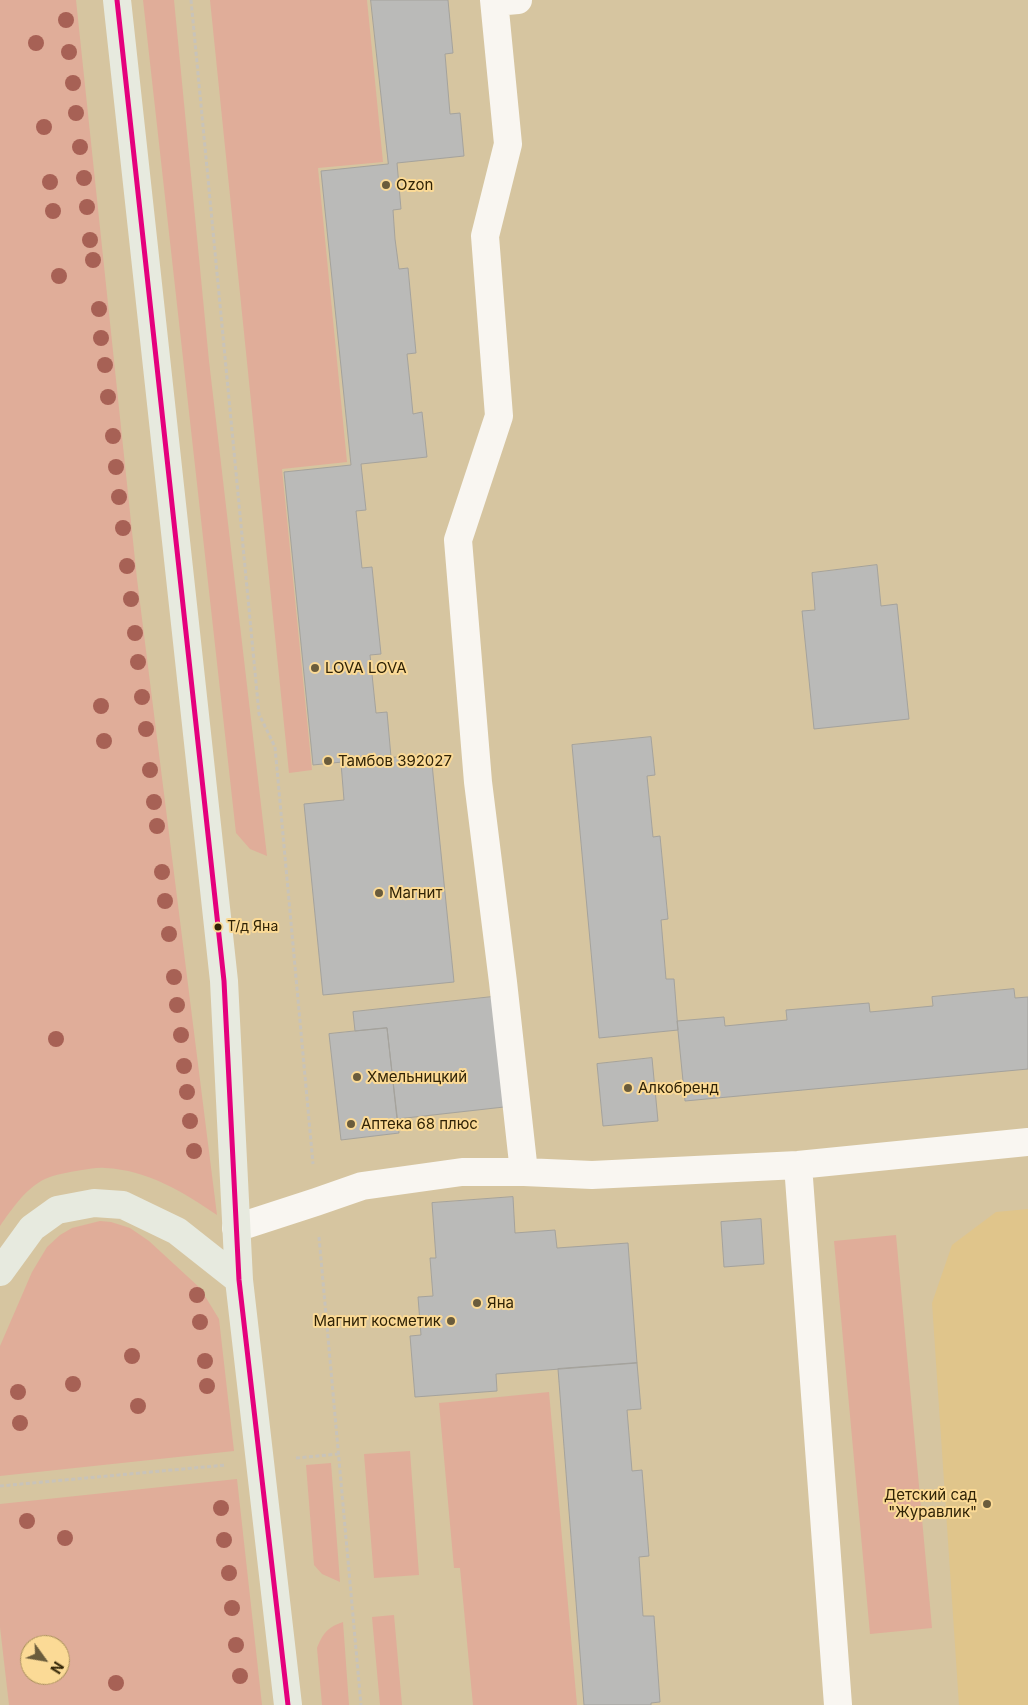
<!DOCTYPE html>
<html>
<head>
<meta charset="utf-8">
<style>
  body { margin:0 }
  #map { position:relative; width:1028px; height:1705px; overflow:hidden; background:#d6c5a0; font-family:Inter,sans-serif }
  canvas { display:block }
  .north { position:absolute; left:20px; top:1635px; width:50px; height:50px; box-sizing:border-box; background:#fbda96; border:1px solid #aa915c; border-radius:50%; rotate:122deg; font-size:14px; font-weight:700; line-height:20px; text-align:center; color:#302306 }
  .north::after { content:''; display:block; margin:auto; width:18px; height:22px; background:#6a5c3c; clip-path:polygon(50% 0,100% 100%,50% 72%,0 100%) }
</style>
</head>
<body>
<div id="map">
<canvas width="1028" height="1705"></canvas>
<div class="north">N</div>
</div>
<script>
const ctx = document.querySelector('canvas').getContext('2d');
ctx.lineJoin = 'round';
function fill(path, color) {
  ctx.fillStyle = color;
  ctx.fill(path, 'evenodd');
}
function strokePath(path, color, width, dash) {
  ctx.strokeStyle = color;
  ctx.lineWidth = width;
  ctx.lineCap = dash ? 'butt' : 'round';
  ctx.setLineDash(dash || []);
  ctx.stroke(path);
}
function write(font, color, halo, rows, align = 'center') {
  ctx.font = font + ' Inter,sans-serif';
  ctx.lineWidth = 4;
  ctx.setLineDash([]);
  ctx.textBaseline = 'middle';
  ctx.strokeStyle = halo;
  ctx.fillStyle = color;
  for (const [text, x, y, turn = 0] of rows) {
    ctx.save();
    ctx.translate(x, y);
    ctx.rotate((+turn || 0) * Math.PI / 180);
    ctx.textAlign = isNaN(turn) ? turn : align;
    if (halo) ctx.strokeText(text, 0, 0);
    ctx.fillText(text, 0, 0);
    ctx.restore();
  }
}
const built = new Path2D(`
  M1028,1209V1705H959L932,1303L952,1245L996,1212Z`);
const green = new Path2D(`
  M0,0H76L137,579L217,1215C183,1192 148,1170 105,1168C98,1167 90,1169 82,1170C70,1172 56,1174 45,1179C26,1188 12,1209 0,1226Z
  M143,0H174L209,361L267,856L250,849L236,833Z
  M210,0H367L383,162L318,168L347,462L282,469L312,770L289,773Z
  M100,1221L111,1222L130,1228L149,1241L200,1288L219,1319L234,1451L0,1476V1346L32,1272L47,1247L60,1235L72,1228Z
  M896,1235L932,1628L870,1634L834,1241Z
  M549,1392L577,1705H473L460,1568H454L439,1403Z
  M410,1451L419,1575L374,1578L364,1454Z
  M331,1463L340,1582L322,1574L314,1565L306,1465Z
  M237,1479L262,1705H9L0,1627V1504ZM30,1645H60V1675H30Z
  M394,1615L402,1705H380L372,1617Z
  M343,1622L349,1705H322L317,1648C323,1633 328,1627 343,1622Z`);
const building = new Path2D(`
  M371,0H448L453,53L445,54L450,114L460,113L464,156L397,163L401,209L393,210L395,239L399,269L408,268L416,353L407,354L410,383L413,414L422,412L427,457L361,464L366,510L356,511L362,568L372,567L381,654L370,655L376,713L387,712L391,757L313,765L284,472L351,465L321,171L388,164Z
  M877,565L881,606L897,604L909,719L814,729L802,611L815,610L812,573Z
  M651,737L655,775L647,776L653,837L660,836L668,919L661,920L666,979H674L678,1030L599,1038L572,745Z
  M431,754L454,982L323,995L304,804L344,800L341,763Z
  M1014,989L1015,998L1028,997V1069L685,1101L677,1021L724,1017L725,1026L787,1020L786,1010L869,1003L870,1012L933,1006L932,997Z
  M492,997L504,1107L397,1119L387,1028L355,1031L353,1012Z
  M387,1028L399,1133L341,1140L329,1034Z
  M652,1058L658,1121L603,1126L597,1064Z
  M513,1197L515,1233L555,1230L557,1248L628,1243L637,1363L496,1374L497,1391L415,1397L410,1336L421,1335L418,1297L433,1296L430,1258H436L432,1203Z
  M761,1219L764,1264L724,1267L721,1222Z
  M637,1363L641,1409L627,1410L632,1471L642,1470L649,1556L639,1557L643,1616H654L660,1702L651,1703V1705H584L558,1369Z`);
const path = new Path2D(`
  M191,0L259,714L275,747L313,1164
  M319,1237L361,1705
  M296,1458L338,1454
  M0,1486L226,1465`);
const minor = new Path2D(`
  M494,0L508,144L485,236L499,416L458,540L478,782L503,982L524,1172
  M495,2L518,0
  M798,1165L838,1705
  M236,1228L316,1202L362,1186L462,1172H524L592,1175L798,1165L1028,1142`);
const major = new Path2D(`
  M117,0L224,981L239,1280L288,1705
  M0,1272L32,1228L57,1210L94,1203L123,1205L177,1231L239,1280`);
const bus1 = new Path2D(`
  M117,0L224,981L239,1280L288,1705`);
const trees = [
  [66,20],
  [36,43],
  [69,52],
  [73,83],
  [76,113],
  [44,127],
  [80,147],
  [84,178],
  [50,182],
  [87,207],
  [53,211],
  [90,240],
  [93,260],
  [59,276],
  [99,309],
  [101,338],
  [105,365],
  [108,397],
  [113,436],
  [116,467],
  [119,497],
  [123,528],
  [127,566],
  [131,599],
  [135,633],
  [138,662],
  [142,697],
  [101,706],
  [146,729],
  [104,741],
  [150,770],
  [154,802],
  [157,826],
  [162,872],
  [165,901],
  [169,934],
  [174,977],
  [177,1005],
  [181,1035],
  [56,1039],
  [184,1066],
  [187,1092],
  [190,1121],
  [194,1151],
  [197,1295],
  [200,1322],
  [132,1356],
  [205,1361],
  [73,1384],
  [207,1386],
  [18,1392],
  [138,1406],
  [20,1423],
  [221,1508],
  [27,1521],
  [65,1538],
  [224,1540],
  [229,1573],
  [232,1608],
  [236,1645],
  [240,1676],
  [116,1683]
];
const markers = [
  [386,185,5,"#6a5c3c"],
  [315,668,5,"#6a5c3c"],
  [328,761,5,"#6a5c3c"],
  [379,893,5,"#6a5c3c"],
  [218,927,4.5,"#302306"],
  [357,1077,5,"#6a5c3c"],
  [628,1088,5,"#6a5c3c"],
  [351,1124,5,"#6a5c3c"],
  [477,1303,5,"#6a5c3c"],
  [451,1321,5,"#6a5c3c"],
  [987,1504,5,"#6a5c3c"]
];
const busNames = [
  ["Т/д Яна",227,927]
];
const poiNames = [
  ["Ozon",396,185],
  ["LOVA LOVA",325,668],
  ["Тамбов 392027",338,761],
  ["Магнит",389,893],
  ["Хмельницкий",367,1077],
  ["Алкобренд",638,1088],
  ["Аптека 68 плюс",361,1124],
  ["Яна",487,1303],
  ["Магнит косметик",441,1321,"right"],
  ["Детский сад",977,1495,"right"],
  ["\"Журавлик\"",977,1512,"right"]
];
fill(built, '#e0c58b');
fill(green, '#e0ad99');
fill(building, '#babab8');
strokePath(building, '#a4a29c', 1);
strokePath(path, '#c8c3b9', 3, [4, 2.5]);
strokePath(minor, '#f9f6f1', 28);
strokePath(major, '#e7eadf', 28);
strokePath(bus1, '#e5007d', 5);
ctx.fillStyle = '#a76155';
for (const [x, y] of trees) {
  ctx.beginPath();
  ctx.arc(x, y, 8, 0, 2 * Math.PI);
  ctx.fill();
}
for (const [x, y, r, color] of markers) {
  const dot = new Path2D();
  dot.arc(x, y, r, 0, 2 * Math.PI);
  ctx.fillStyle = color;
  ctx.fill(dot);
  strokePath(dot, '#fbda96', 2);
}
write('14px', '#302306', '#fbda96', busNames, 'left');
write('15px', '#302306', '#fbda96', poiNames, 'left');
</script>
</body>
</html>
